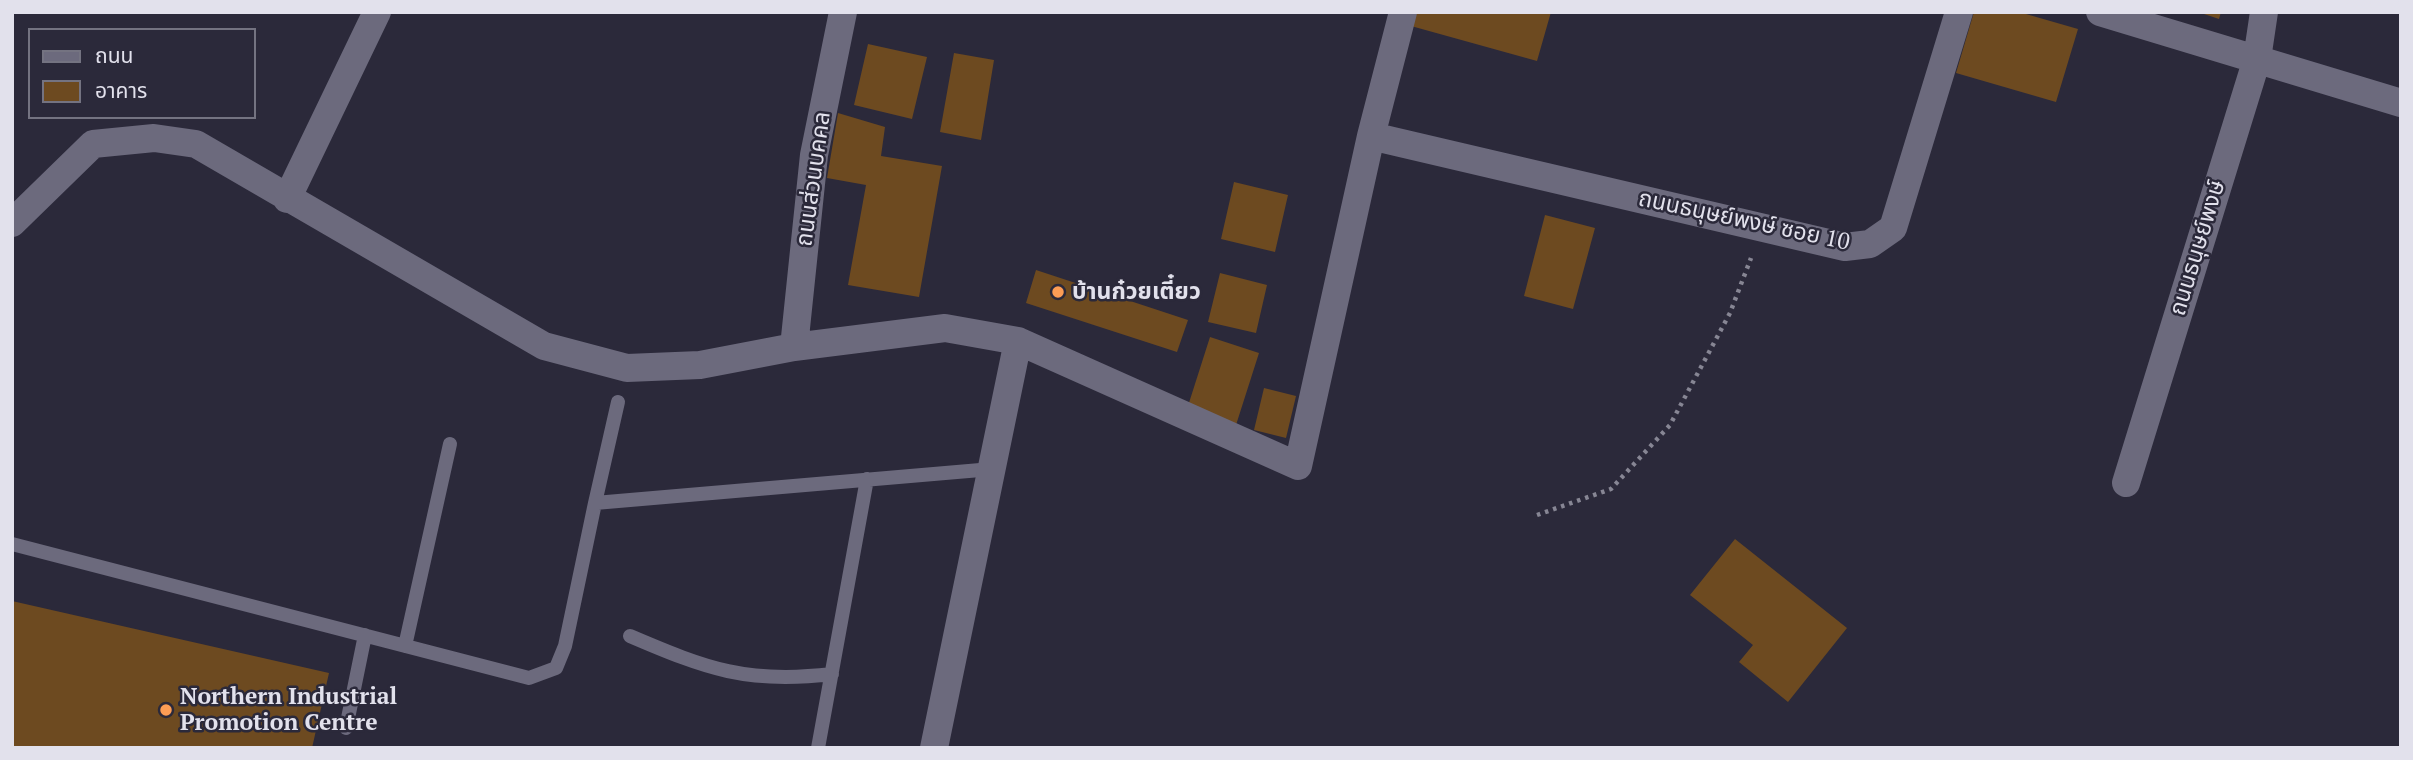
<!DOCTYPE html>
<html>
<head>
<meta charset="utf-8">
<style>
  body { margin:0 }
  #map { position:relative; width:2413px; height:760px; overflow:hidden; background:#2b293a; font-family:"PT Serif","Noto Sans Thai",serif }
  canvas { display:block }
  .frame { position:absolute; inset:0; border:14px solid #e2e1ec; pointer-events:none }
  .legend { position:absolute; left:28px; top:28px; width:228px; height:91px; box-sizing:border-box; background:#2b293a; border:2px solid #747381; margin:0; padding:9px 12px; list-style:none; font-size:21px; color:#e2e1ec }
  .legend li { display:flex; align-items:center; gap:14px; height:35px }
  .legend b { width:35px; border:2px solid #747381 }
</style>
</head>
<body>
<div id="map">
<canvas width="2413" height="760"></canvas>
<div class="frame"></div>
<ul class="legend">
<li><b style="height:9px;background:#6c6a7d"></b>ถนน</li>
<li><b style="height:19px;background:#6d4a20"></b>อาคาร</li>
</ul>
</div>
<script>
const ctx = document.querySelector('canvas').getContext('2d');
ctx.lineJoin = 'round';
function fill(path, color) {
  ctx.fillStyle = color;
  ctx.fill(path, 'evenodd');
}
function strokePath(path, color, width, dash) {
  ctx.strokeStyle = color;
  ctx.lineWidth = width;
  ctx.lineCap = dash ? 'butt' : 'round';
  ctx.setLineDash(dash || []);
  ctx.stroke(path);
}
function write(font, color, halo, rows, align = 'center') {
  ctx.font = font + ' "PT Serif","Noto Sans Thai",serif';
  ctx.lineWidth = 5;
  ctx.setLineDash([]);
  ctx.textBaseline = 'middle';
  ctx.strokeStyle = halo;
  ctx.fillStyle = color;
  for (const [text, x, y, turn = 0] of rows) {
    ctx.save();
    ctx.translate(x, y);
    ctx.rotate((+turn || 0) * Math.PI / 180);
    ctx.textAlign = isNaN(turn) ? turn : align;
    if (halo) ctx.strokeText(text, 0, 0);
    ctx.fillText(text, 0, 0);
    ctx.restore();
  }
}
const building = new Path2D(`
  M1416,12H1551L1537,61L1411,26Z
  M1974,12H2019L2078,29L2056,102L1956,73Z
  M2198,12H2221L2219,19Z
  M868,44L927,57L912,119L854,105Z
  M954,53L994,60L981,140L940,132Z
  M838,113L885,127L881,156L942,166L919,297L848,285L866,185L827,178Z
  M1234,182L1288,195L1275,252L1221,239Z
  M1545,215L1595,228L1573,309L1524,296Z
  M1036,270L1188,320L1177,352L1026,303Z
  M1220,273L1267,285L1256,333L1208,322Z
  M1210,337L1259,353L1236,425L1187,409Z
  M1264,388L1296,396L1286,438L1254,430Z
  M1735,539L1847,628L1788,702L1739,662L1753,645L1690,595Z
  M12,601L329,673L312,748H12Z`);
const path = new Path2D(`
  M1537,515L1611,489L1670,425L1730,313L1751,258`);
const service = new Path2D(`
  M595,503L618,402
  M12,544L529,678L556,668L565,646L595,503L992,469
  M630,636C707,669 747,684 832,674
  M405,646L450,444
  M346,728L365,635
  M818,748L867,479`);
const minor = new Path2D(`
  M2100,12L2401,103
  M1371,136L1845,247L1870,244L1893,228L1959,12
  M287,199L377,12
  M12,223L93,144L154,138L196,144L544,346L627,368L700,365L794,347L945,328L1018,341L1298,466L1371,136L1403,12
  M794,347L814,155L843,12
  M2126,483L2257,59L2264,12
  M934,748L1018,341`);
const markers = [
  [1058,292,7,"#fd9d55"],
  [166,710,7,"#fd9d55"]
];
const streetNames = [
  ["ถนนส่วนบคคล",814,179,-82],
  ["ถนนธนุษย์พงษ์ ซอย 10",1744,221,12],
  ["ถนนธนุษย์พงษ์",2198,248,-73]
];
const poiNames = [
  ["บ้านก๋วยเตี๋ยว",1072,292],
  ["Northern Industrial",180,697],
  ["Promotion Centre",180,723]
];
fill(building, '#6d4a20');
strokePath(path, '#878694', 4.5, [3.5, 5]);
strokePath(service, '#6c6a7d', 14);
strokePath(minor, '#6c6a7d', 28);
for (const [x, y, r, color] of markers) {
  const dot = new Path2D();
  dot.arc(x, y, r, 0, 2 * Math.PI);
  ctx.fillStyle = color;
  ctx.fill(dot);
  strokePath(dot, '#2b293a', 2.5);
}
write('23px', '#e2e1ec', '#2b293a', streetNames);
write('bold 23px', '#e2e1ec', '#2b293a', poiNames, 'left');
</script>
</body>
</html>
